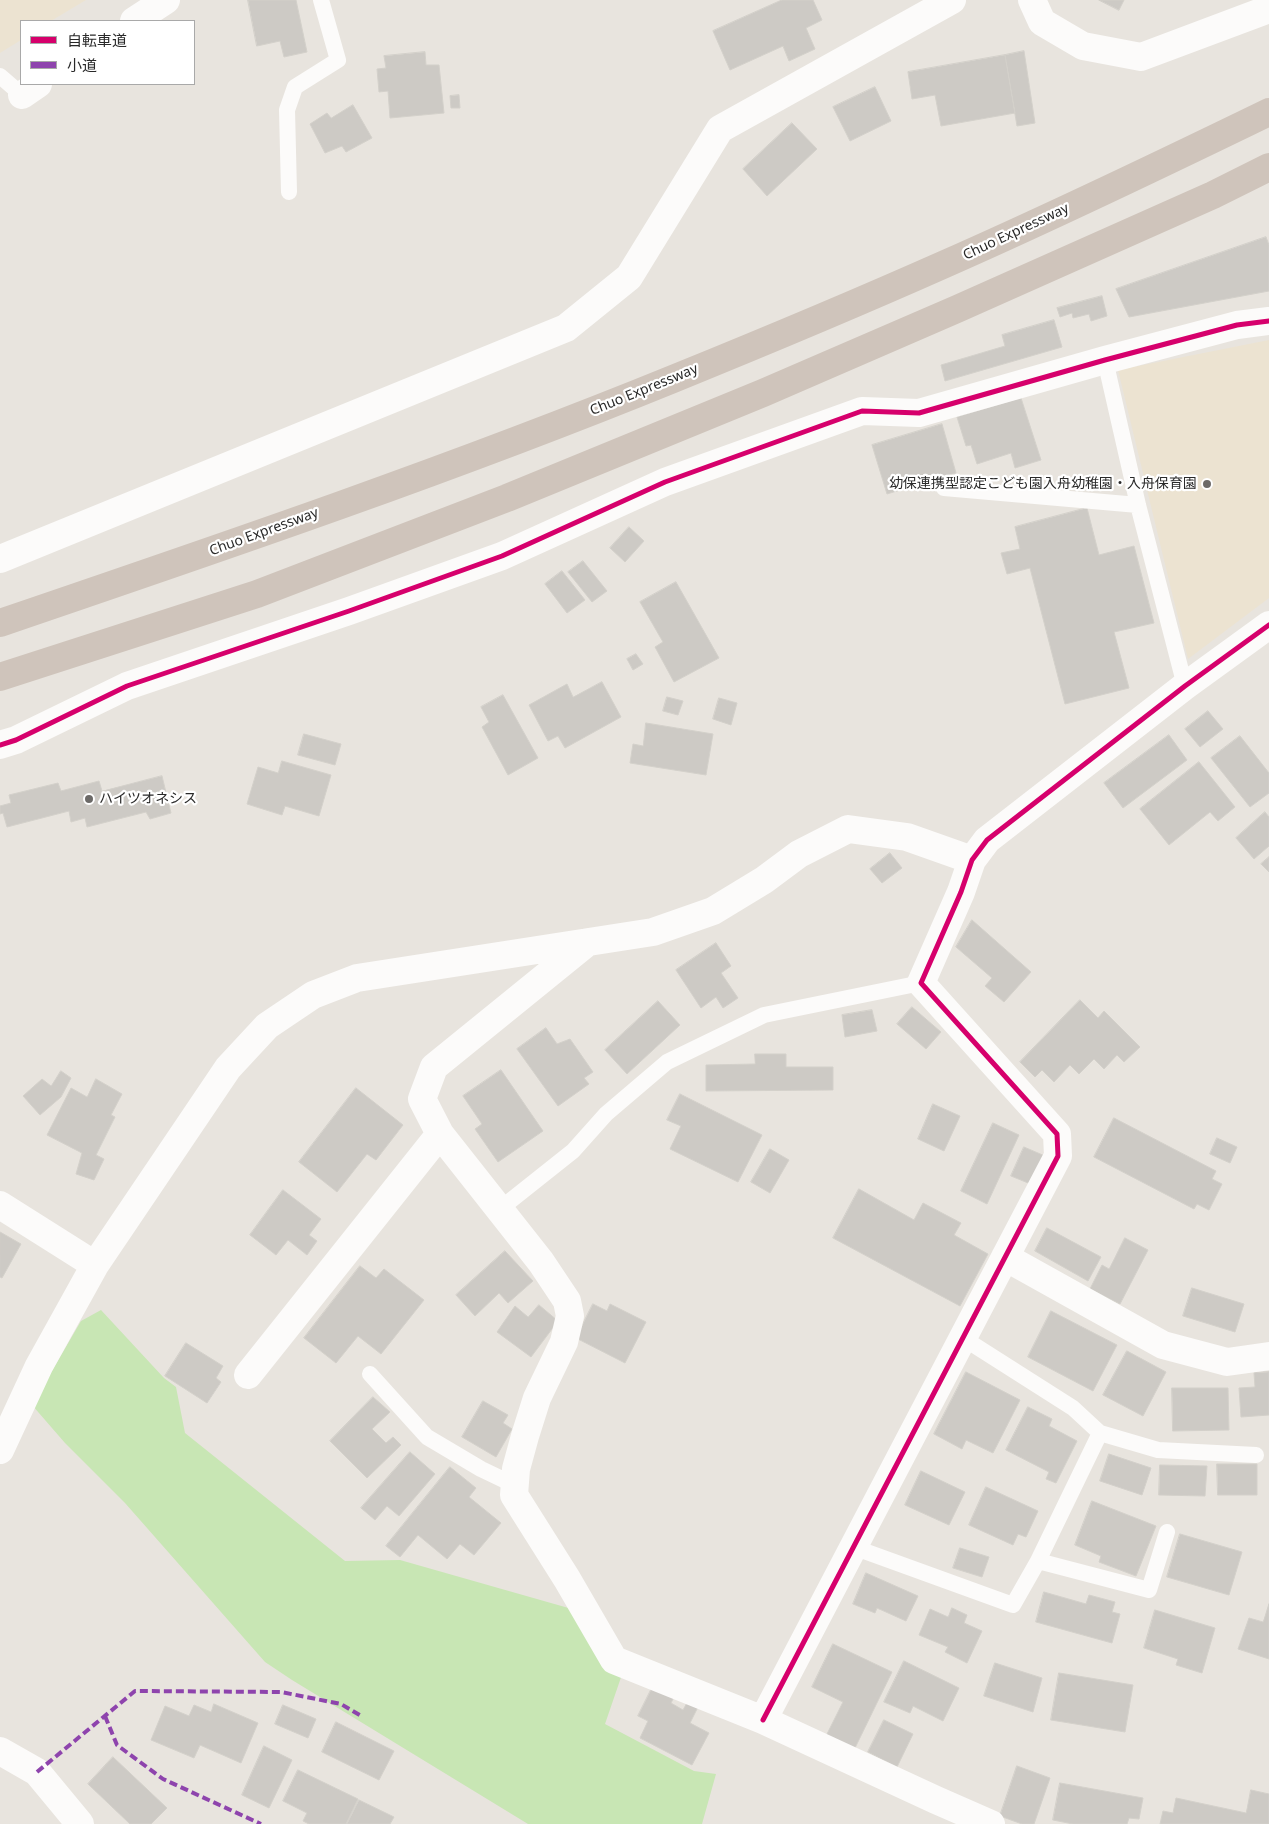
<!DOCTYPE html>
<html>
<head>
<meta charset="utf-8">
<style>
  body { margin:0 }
  #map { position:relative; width:1269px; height:1824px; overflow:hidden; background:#e8e4de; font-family:"Noto Sans","Noto Sans JP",sans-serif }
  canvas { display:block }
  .legend { position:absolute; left:20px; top:20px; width:175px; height:65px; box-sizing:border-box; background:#fff; border:1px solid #a9a9a9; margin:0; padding:6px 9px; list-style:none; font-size:15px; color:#292929 }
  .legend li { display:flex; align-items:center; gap:10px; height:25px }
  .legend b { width:25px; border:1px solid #a9a9a9 }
</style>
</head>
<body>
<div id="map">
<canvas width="1269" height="1824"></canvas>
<ul class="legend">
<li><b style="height:6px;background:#d6006c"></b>自転車道</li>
<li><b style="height:6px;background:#8e44ad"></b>小道</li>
</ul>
</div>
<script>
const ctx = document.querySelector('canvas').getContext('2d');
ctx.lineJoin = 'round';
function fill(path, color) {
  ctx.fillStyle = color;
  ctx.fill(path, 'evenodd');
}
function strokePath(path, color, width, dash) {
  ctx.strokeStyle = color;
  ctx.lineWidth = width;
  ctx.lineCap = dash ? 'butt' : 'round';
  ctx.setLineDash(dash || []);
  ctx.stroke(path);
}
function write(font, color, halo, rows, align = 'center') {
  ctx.font = font + ' "Noto Sans","Noto Sans JP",sans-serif';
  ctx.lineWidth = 4.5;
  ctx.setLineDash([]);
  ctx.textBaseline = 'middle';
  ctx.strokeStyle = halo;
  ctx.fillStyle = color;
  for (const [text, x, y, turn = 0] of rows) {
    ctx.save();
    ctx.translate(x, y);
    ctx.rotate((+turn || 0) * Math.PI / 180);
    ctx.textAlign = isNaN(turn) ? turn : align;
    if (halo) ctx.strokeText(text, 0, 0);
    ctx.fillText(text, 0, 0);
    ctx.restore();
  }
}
const education = new Path2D(`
  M0,0H86L51,21H21V40L0,53Z
  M1269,340V598L1188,659L1118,370Z`);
const green = new Path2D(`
  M101,1310L164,1378L176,1387L185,1433L345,1561L400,1560L579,1611L629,1654L605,1724L694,1771L716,1774L702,1824H528L292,1680L265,1662L125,1503L65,1443L32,1405L81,1321Z`);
const building = new Path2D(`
  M248,0H296L307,52L284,57L280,41L257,46Z
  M782,0H813L822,20L806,28L815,49L789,61L783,46L730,70L713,31Z
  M1099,0H1124L1119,10Z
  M1024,51L1035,123L1017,126L1005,55Z
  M425,52L426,65H439L444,113L390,118L388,91L379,92L377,69L386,68L384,56Z
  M1005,55L1015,113L941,126L935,95L912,99L908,72Z
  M875,87L891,121L850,141L833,107Z
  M459,95L460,108H451L450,96Z
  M353,105L372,138L346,152L342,146L325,153L310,124L327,113L331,118Z
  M792,123L817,149L767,196L743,169Z
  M1266,237L1269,245V291L1129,317L1116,289Z
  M1102,296L1107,316L1091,321L1089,314L1073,318L1072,313L1060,317L1057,308Z
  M1054,320L1062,347L945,381L941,365L1005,346L1002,335Z
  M1021,398L1041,460L1015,468L1011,453L977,464L971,445L966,446L957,417Z
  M942,424L956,473L887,494L872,445Z
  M1087,508L1099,555L1134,546L1154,623L1114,632L1129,688L1065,704L1030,568L1007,574L1001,553L1020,549L1015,527Z
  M629,527L644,541L625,562L610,548Z
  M583,561L607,591L592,602L568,572Z
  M562,571L585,600L567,613L545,584Z
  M676,582L719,658L674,682L655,647L663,642L640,602Z
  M636,654L643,664L633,670L627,659Z
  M602,682L621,717L565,748L558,736L548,741L529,705L567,684L573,697Z
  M503,695L538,758L508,775L482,727L489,722L481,707Z
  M667,697L683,701L678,715L663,711Z
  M719,698L737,703L731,725L713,719Z
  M1208,711L1223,729L1200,747L1185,729Z
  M646,723L713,734L706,775L630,763L633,744L643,746Z
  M304,734L341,744L335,765L298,755Z
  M1169,735L1187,760L1123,808L1104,783Z
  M1240,736L1269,773V793L1250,807L1211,758Z
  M282,761L331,775L319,816L285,806L282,815L247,804L258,767L278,773Z
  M1199,762L1235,807L1218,821L1210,812L1169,845L1140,809Z
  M162,776L171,813L150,819L146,812L87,827L85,818L71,822L69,811L7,827L3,813L0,814V806L11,803L9,795L58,783L61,791L99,781L102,791Z
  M1265,812L1269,817V846L1254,859L1236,838Z
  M890,853L902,868L882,883L870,869Z
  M1269,857V872L1261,864Z
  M972,920L1031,972L1004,1002L985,986L992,978L956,947Z
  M716,943L731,966L721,973L738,998L723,1008L716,997L701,1008L676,970Z
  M1080,1000L1098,1018L1104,1011L1140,1047L1124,1062L1117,1055L1104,1069L1094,1059L1079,1074L1070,1065L1054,1082L1042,1070L1035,1077L1020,1062Z
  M658,1001L680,1025L627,1074L605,1050Z
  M912,1007L941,1032L926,1049L897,1024Z
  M872,1010L877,1031L845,1037L842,1015Z
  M546,1028L557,1044L570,1039L593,1072L584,1078L589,1084L558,1106L517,1049Z
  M755,1054H786V1067H833V1090L706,1091V1065L755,1064Z
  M501,1070L543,1131L498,1162L475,1129L482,1124L463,1096Z
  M61,1071L71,1078L61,1097L40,1115L23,1096L42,1079L51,1086Z
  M96,1079L122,1094L111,1115L115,1117L96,1155L104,1159L94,1180L76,1174L82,1153L47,1135L71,1088L87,1097Z
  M356,1088L403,1125L376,1160L367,1154L337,1192L299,1162Z
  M680,1094L762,1135L738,1182L670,1149L681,1126L667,1120Z
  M933,1104L960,1116L944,1151L918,1139Z
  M1114,1118L1216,1171L1212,1179L1222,1184L1209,1210L1197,1204L1194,1209L1094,1157Z
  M993,1123L1019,1135L987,1204L961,1191Z
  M1217,1138L1237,1147L1230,1163L1210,1154Z
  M1024,1147L1045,1156L1033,1185L1011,1176Z
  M770,1149L789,1160L770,1193L751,1182Z
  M859,1189L914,1220L923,1203L961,1223L954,1235L988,1254L960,1306L833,1238Z
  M283,1190L321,1219L309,1235L317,1241L307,1255L288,1240L276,1255L250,1235Z
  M1047,1228L1101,1257L1088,1281L1035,1251Z
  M0,1232L21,1244L2,1278L0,1277Z
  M1125,1238L1148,1250L1120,1304L1090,1289L1102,1265L1109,1269Z
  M505,1251L533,1281L508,1303L499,1293L475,1316L456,1295Z
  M360,1266L376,1278L384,1269L424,1300L381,1354L358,1336L336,1363L304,1338Z
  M1192,1288L1244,1304L1235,1332L1183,1316Z
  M593,1304L607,1311L610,1304L646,1322L625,1363L576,1338Z
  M539,1305L558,1321L531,1357L497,1332L515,1306L528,1317Z
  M1051,1311L1117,1345L1093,1391L1028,1357Z
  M186,1343L223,1366L216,1378L221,1382L207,1403L165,1376Z
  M1127,1351L1166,1372L1143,1416L1103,1395Z
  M966,1372L1020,1400L993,1453L966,1440L962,1449L934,1434Z
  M1269,1372V1415L1241,1417L1239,1388L1255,1387L1254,1373Z
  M1172,1388H1228L1229,1430L1173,1431Z
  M373,1397L390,1412L372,1429L386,1443L393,1437L401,1445L367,1478L330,1441Z
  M483,1401L508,1415L503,1423L512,1429L496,1457L462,1437Z
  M1028,1407L1052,1419L1049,1426L1077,1441L1056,1483L1046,1479L1049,1472L1006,1450Z
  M410,1452L435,1474L399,1516L387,1506L375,1520L361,1508Z
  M1109,1454L1151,1468L1142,1495L1100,1481Z
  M1217,1464H1257V1495H1218Z
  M1160,1465L1207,1466L1205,1496L1159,1495Z
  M450,1467L476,1488L469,1497L501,1523L474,1555L460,1544L447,1559L418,1535L400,1557L386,1546Z
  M921,1471L965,1492L949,1525L905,1505Z
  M986,1487L1038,1511L1026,1537L1018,1534L1013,1545L969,1525Z
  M1092,1501L1156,1526L1136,1576L1099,1562L1101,1556L1075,1545Z
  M1180,1534L1242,1552L1229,1595L1167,1577Z
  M960,1548L989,1557L982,1577L953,1568Z
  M866,1573L918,1596L906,1621L877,1608L875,1613L853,1604Z
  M1044,1592L1086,1604L1089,1595L1115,1602L1112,1612L1120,1614L1112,1643L1036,1622Z
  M1269,1604V1659L1238,1649L1249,1618L1263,1622Z
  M952,1608L967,1615L964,1623L982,1631L967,1663L945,1652L948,1647L919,1635L930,1609L948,1617Z
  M1155,1610L1215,1628L1202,1673L1176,1665L1178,1659L1144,1648Z
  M833,1644L892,1672L854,1750L826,1736L843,1702L812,1687Z
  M904,1661L959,1688L943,1721L913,1706L910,1713L884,1702Z
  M995,1663L1042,1678L1033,1712L984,1696Z
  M1059,1673L1133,1685L1125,1732L1051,1720Z
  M655,1682L676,1693L671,1703L683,1710L688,1701L698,1707L690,1723L709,1733L692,1765L640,1738L648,1721L638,1716Z
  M214,1704L258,1723L241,1763L200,1745L194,1758L151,1740L165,1706L189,1716L194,1705L211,1712Z
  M283,1705L316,1719L308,1738L275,1724Z
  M884,1720L913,1734L897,1767L868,1752Z
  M336,1722L394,1751L379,1780L322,1752Z
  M264,1746L292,1760L269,1808L242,1795Z
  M113,1757L167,1808L151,1824H130L88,1784Z
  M1017,1766L1050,1778L1034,1824H1022L1000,1816Z
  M298,1770L358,1799L346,1824H309L303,1821L307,1813L283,1801Z
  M1060,1783L1143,1798L1139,1819L1129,1818L1127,1824H1073L1053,1820Z
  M1251,1790L1269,1794V1824H1160L1163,1811L1173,1813L1176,1798L1246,1813Z
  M359,1800L394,1817L390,1824H347Z`);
const service = new Path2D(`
  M0,76L22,95
  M289,192L287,110L295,87L338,60L321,0
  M1105,360L1138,505L1185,686
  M944,488L1138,505
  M500,1209L573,1151L606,1114L667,1062L764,1015L921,983
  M963,1338L1073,1408L1100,1433L1158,1450L1256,1455
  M370,1374L427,1437L481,1469L504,1480L515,1482
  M853,1547L1013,1605L1038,1561L1100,1433
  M1038,1561L1149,1590L1167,1532`);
const minor = new Path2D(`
  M1032,0L1042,22L1083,46L1141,57L1269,9
  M134,21L166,0
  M22,95L38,84
  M0,559L566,328L629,277L720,129L952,0
  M0,745L16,740L127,686L349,611L502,556L665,482L862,411L919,413L1105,360L1237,325L1269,321
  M588,942L434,1067L422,1099L440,1134L541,1262L567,1301L570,1316L564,1342L537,1398L525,1436L516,1469L514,1495L567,1579L614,1660L763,1720L936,1800L991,1824
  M0,1205L95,1265
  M1005,1257L1163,1345L1227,1362L1269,1356
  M248,1375L440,1134
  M0,1450L39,1366L95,1265L228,1068L267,1026L313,995L357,978L653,932L713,911L764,880L799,854L848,829L907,837L972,860
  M763,1720L1058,1156L1057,1134L921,983L961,892L972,860L987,840L1185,686L1269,625
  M0,1751L37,1772L80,1824`);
const motorway = new Path2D(`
  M0,623C226,546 452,469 673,379C764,342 855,304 945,264C1054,216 1162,164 1269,112
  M0,677L257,594L507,498L763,393L957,309L1213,195L1269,167`);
const quiet = new Path2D(`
  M105,1716L117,1745L163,1779L261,1824
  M37,1772L135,1691L281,1692L341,1704L363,1717`);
const cycleway = new Path2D(`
  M0,745L16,740L127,686L349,611L502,556L665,482L862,411L919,413L1105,360L1237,325L1269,321
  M763,1720L1058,1156L1057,1134L921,983L961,892L972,860L987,840L1185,686L1269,625`);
const markers = [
  [1207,484,5,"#6c6a68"],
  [89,799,5,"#6c6a68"]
];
const streetNames = [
  ["Chuo Expressway",1016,232,-25],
  ["Chuo Expressway",644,390,-22],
  ["Chuo Expressway",264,532,-20]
];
const poiNames = [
  ["幼保連携型認定こども園入舟幼稚園・入舟保育園",1197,484],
  ["ハイツオネシス",99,799,"left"]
];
fill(education, '#ece3d1');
fill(green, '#c8e6b4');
fill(building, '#cdcac5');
strokePath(building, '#d3d0ca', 1);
strokePath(service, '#fcfbfa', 16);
strokePath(minor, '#fcfbfa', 28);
strokePath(motorway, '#cfc4bb', 28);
strokePath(quiet, '#8e44ad', 4, [8, 4]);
strokePath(cycleway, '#d6006c', 5);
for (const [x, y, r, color] of markers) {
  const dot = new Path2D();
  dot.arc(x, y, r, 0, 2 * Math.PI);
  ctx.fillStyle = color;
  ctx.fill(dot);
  strokePath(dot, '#fff', 2);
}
write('14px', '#292929', '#fff', streetNames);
write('14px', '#292929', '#fff', poiNames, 'right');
</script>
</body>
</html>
